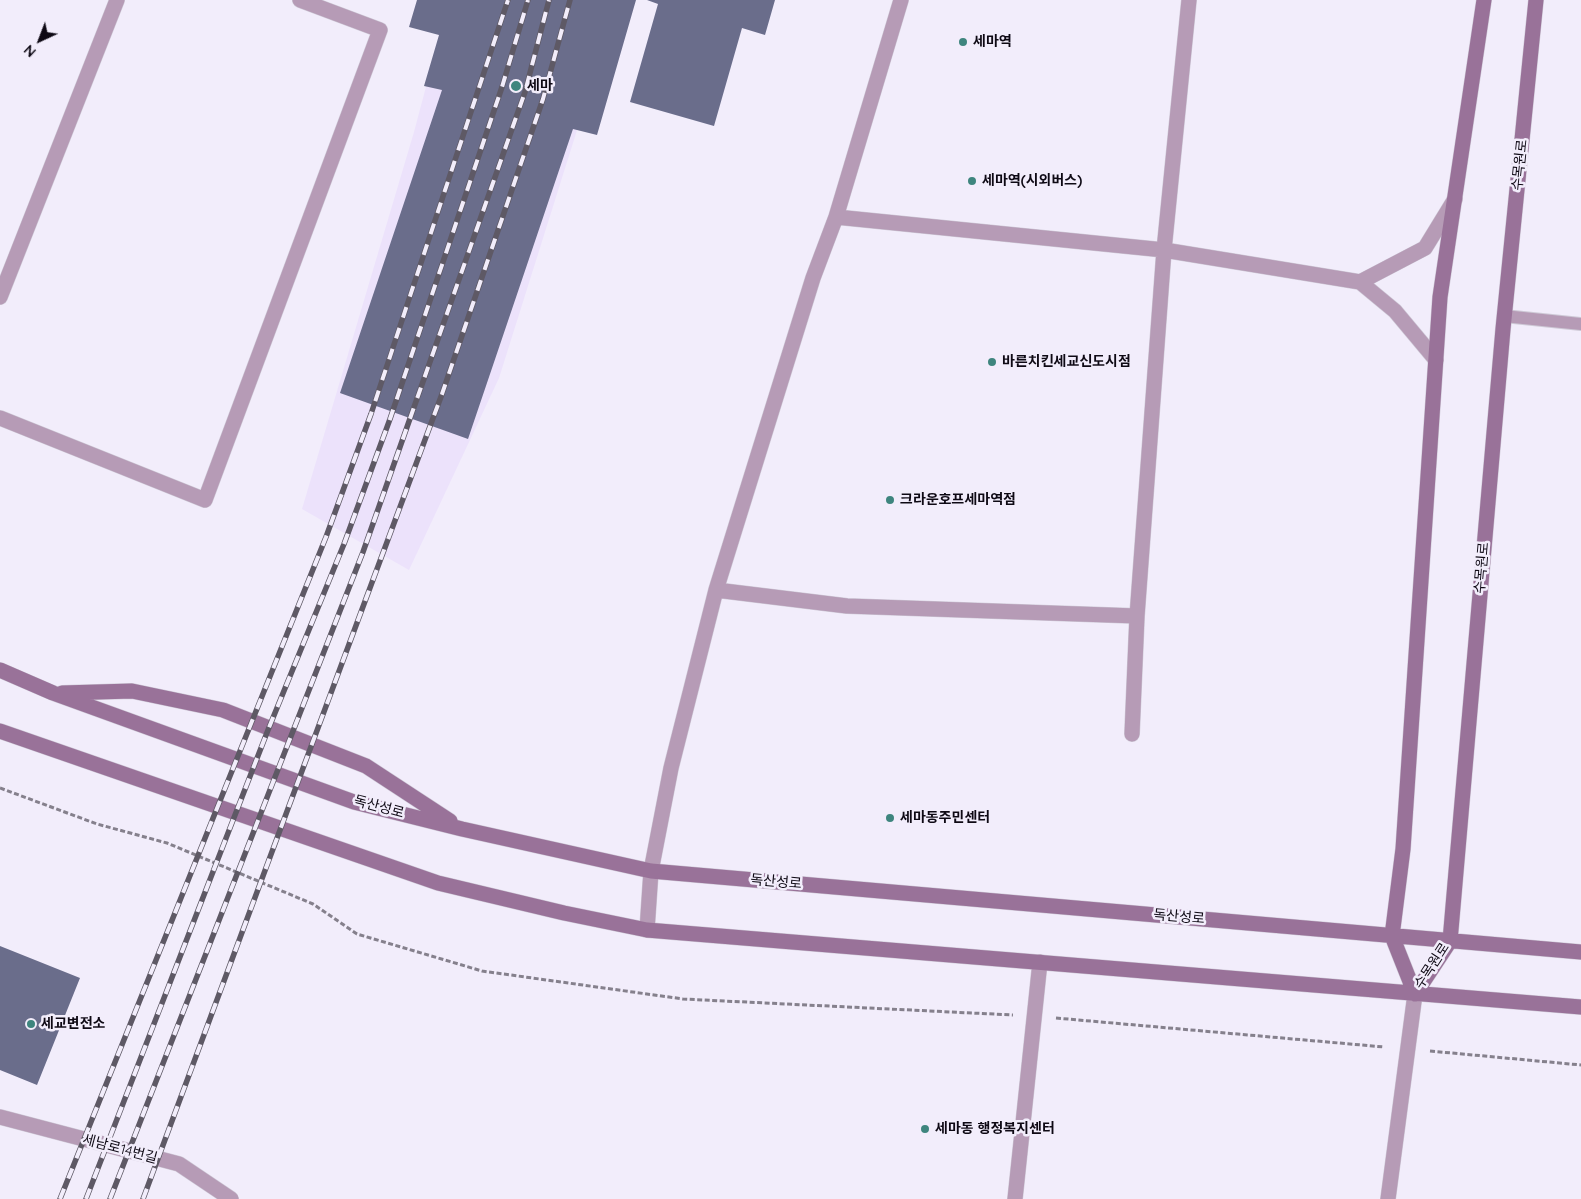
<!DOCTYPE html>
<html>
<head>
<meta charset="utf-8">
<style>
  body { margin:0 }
  #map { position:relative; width:1581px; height:1199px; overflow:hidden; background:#f2edfb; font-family:Quicksand,sans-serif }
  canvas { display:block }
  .north { position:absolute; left:15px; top:15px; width:50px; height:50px; -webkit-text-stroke:4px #f2edfb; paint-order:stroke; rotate:223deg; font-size:14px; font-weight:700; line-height:20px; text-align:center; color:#0e0914 }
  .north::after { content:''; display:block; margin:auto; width:18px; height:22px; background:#0e0914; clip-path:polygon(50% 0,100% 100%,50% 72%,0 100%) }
</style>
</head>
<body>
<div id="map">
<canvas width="1581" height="1199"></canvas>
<div class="north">N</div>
</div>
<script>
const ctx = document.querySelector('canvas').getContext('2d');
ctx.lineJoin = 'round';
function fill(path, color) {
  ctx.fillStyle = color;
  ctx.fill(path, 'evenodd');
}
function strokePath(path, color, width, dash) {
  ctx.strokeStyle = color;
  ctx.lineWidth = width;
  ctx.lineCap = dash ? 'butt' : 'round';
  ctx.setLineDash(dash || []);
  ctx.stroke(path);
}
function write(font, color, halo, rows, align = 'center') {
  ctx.font = font + ' Quicksand,"Noto Sans KR",sans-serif';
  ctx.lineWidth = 5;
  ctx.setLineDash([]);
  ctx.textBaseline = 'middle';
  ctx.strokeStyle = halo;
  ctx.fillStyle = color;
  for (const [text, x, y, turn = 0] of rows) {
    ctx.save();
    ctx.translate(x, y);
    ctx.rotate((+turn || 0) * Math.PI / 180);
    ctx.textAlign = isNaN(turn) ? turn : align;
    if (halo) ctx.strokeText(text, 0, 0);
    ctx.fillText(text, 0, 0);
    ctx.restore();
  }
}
const built = new Path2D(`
  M449,0H618L499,378L409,570L302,509L414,132Z`);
const building = new Path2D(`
  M417,0H636L597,135L573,129L468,439L340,393L442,90L424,86L439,35L409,27Z
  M647,0H775L765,35L742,28L714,126L630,102L658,4Z
  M0,946L80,978L37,1085L0,1070Z`);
const path = new Path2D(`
  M0,788L97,824L167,843L313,904L357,934L482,971L683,999L1013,1015
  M1056,1018L1384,1047
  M1430,1051L1581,1065`);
const lane = new Path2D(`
  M1504,316L1581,324`);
const street = new Path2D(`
  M836,217L1164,250L1360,282L1395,311L1436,360
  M1360,282L1425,248L1455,199
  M0,297L117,0
  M0,418L205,500L380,30L300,0
  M716,590L847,606L1137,616
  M1132,734L1137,616L1164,250L1189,0
  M647,930L651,871L671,768L716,590L813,278L836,217L901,0
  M0,1117L179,1164L231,1199
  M1015,1199L1040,962
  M1388,1199L1415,994`);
const secondary = new Path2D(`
  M0,670L53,693L354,802L462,829L651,871L1581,952
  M62,693L132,691L223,710L366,766L450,821
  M0,731L438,883L564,913L647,930L1581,1007
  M1415,994L1450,941L1503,329L1536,0
  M1415,994L1392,936L1403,849L1440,297L1484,0`);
const rail = new Path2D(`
  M60,1199L326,537L371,414L508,0
  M86,1199L268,730L344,544L390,419L502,87L528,0
  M110,1199L363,552L525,92L549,0
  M143,1199L442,394L543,99L570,0`);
const markers = [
  [963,42,5,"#3e857e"],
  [516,86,6,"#3e857e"],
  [972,181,5,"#3e857e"],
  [992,362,5,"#3e857e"],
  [890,500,5,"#3e857e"],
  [890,818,5,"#3e857e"],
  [31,1024,5,"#3e857e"],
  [925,1129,5,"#3e857e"]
];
const poiNames = [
  ["세마역",973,42],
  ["세마",527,86],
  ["세마역(시외버스)",982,181],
  ["바른치킨세교신도시점",1002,362],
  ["크라운호프세마역점",900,500],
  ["세마동주민센터",900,818],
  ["세교변전소",41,1024],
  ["세마동 행정복지센터",935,1129]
];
const streetNames = [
  ["수목원로",1520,165,-84],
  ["수목원로",1482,568,-85],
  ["독산성로",379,807,15],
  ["독산성로",776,882,5],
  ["독산성로",1179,917,5],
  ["수목원로",1432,966,-57],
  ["세남로14번길",120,1149,15]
];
fill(built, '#ece2fb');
fill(building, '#6a6d8b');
strokePath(lane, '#cec9d6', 14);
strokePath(street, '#cec9d6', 16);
strokePath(secondary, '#cec9d6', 16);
strokePath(path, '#85808c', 3, [5, 2.5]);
strokePath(lane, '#b69bb6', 12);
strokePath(street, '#b69bb6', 15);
strokePath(secondary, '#997299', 15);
strokePath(rail, '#5e5965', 5.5);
strokePath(rail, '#f2edfb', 4, [11]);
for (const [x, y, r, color] of markers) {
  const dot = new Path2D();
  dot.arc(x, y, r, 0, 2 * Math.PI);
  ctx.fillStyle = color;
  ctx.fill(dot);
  strokePath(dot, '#f2edfb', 2);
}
write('bold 14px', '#0e0914', '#f2edfb', poiNames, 'left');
write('14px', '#0e0914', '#f2edfb', streetNames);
</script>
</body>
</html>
